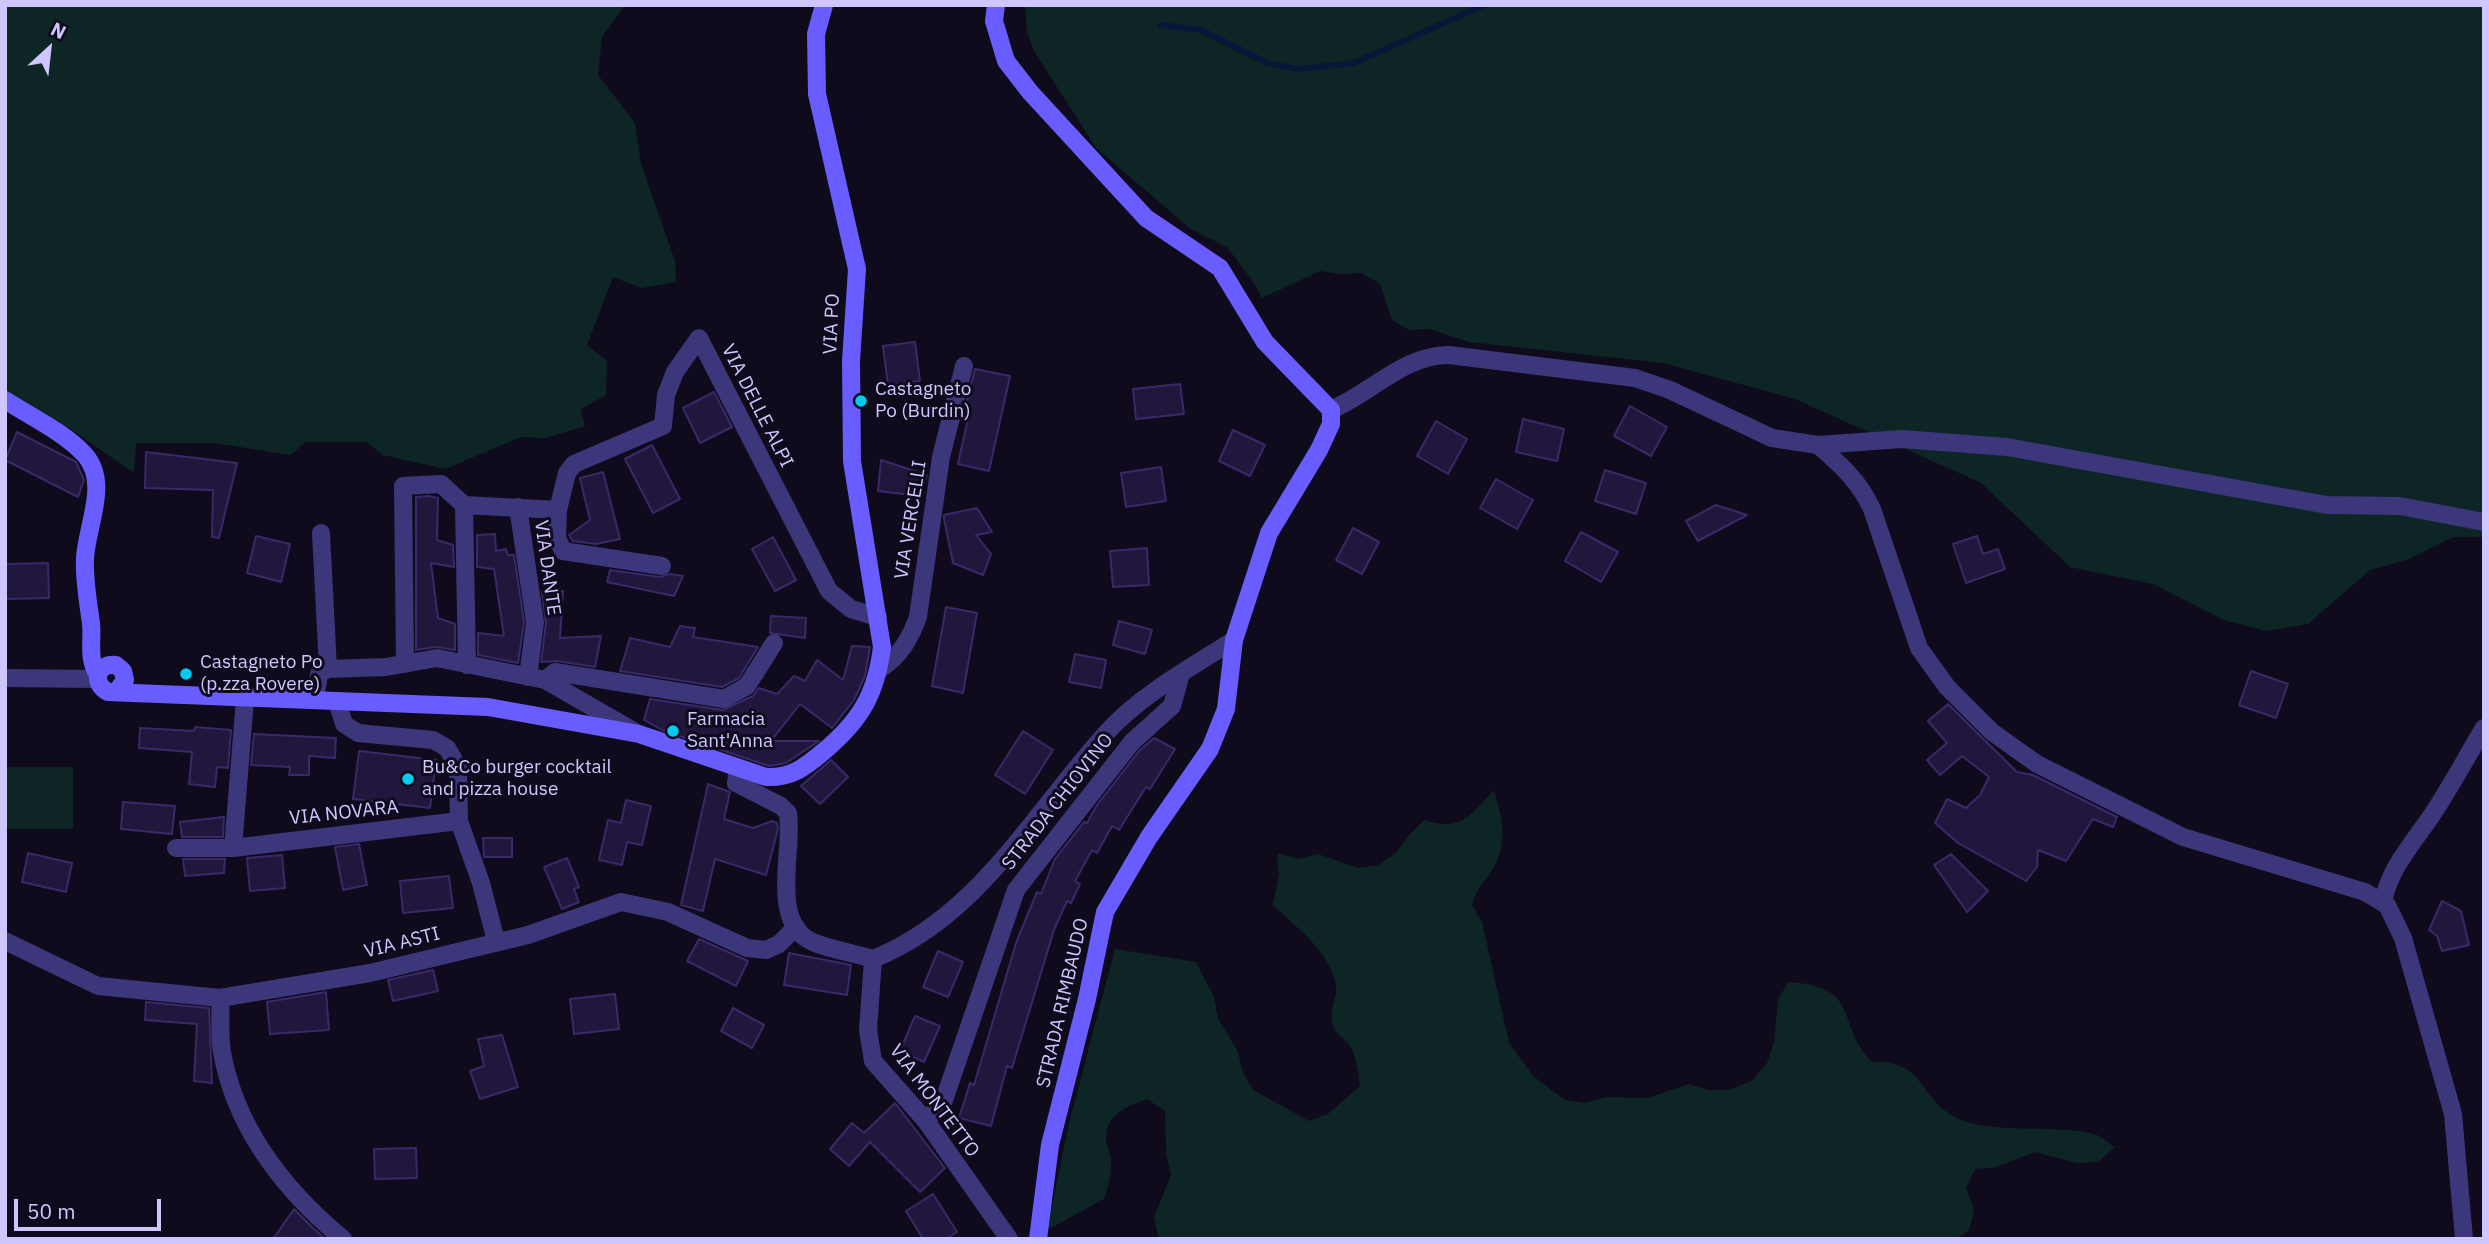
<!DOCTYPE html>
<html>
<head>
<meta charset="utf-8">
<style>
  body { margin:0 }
  #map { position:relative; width:2489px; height:1244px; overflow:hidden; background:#0f0b1c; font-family:"IBM Plex Sans",sans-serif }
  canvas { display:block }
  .frame { position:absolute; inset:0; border:7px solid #cfc6ff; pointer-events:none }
  .north { position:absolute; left:14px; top:14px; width:70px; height:70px; -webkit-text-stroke:5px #0f0b1c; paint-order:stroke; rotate:27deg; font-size:19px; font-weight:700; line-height:28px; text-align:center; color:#cfc6ff }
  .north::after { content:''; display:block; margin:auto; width:24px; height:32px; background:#cfc6ff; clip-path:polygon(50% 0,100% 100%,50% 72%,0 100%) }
  .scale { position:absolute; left:14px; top:1199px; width:147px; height:32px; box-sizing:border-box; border:4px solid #cfc6ff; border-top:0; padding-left:9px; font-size:21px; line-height:24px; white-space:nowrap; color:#cfc6ff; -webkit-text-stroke:5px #0f0b1c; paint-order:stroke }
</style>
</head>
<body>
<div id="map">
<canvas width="2489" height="1244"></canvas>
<div class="frame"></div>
<div class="north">N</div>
<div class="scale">50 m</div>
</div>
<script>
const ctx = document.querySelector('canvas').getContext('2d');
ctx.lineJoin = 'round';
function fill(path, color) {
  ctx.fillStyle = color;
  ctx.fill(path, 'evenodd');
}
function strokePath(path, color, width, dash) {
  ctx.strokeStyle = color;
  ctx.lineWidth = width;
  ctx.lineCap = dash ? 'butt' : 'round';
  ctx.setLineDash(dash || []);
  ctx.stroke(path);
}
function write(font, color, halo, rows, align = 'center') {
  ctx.font = font + ' "IBM Plex Sans",sans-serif';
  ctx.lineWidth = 6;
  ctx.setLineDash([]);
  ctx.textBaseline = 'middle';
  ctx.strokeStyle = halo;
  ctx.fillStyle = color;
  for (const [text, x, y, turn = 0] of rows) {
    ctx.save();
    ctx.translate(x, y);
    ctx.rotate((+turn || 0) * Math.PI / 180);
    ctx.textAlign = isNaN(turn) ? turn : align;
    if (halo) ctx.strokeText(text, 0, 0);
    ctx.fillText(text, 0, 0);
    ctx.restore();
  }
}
const green = new Path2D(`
  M5,5H625L602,37L598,75L635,123L641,164L675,261L676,282L641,288L613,277L587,345L607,361L606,395L581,409L585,426L546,438L521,437L445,469L383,455L366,442H306L290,455L214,443H136L134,473L72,430L5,391Z
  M1025,5H2484V537H2453L2409,559L2370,570L2308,624L2266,631L2224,620L2153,584L2070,567L1981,483L1795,399L1663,363L1469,342L1429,329L1409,330L1392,320L1380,284L1362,273L1340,274L1320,271L1262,298L1252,280L1227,247L1191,229L1096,148L1034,51L1027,32Z
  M5,767H73V829H5Z
  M1494,790C1501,818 1509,840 1494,867C1485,883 1478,884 1472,905L1482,922L1509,1043L1533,1076L1565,1100L1584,1103L1606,1097L1648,1098L1689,1084L1709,1090H1729L1753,1080L1767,1063L1774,1043L1778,1000L1788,982C1863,986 1835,1025 1872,1062C1924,1060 1918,1095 1953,1116C1987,1136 2060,1123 2097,1135C2103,1138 2110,1144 2115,1147L2098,1162L2077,1163L2035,1152L1996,1167L1975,1169L1966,1188L1974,1210L1969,1230L1956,1239H1159L1154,1217L1171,1175L1166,1153L1165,1111L1147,1099C1127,1106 1106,1114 1106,1138C1106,1146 1111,1153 1111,1160C1112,1174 1108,1186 1104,1199L1047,1230L1069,1123L1115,949L1196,962L1214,997L1218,1018L1238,1052L1243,1073L1253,1090L1309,1121L1328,1114L1360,1086C1358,1073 1357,1056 1349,1044C1344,1038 1337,1035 1334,1028C1327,1010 1338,1000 1336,986C1332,953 1295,926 1273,905L1279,874L1277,853L1298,859L1318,854L1358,868L1378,865L1396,853L1409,835L1424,820C1462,832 1469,816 1494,790Z`);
const stream = new Path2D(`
  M1161,25L1201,30L1269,64L1300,69L1354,63L1484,5`);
const building = new Path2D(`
  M915,342L920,381L888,385L883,346Z
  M975,369L1010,376L989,471L958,464L970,409L965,408Z
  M1180,384L1184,414L1136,419L1133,389Z
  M714,392L732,427L700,443L683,408Z
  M1630,406L1667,427L1651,456L1614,436Z
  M1523,419L1564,429L1557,461L1516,452Z
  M1436,421L1467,439L1448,474L1417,456Z
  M1233,430L1265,445L1250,476L1219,461Z
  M17,432L76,462L84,480L78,497L5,460Z
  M652,445L680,499L653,513L625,459Z
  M146,452L237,463L219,538L212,537L213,490L145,488Z
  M881,460L927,475L920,496L878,491Z
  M1161,467L1166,501L1126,507L1121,473Z
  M1605,470L1646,483L1636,514L1595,501Z
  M603,472L620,539L596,544L573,541L569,535L590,520L580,478Z
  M1496,479L1533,500L1517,529L1480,508Z
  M429,496L438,498L437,540L453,545L454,567L431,563L438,618L455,624V650L436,647L416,650V497Z
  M1716,505L1747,515L1698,541L1686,521Z
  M977,508L992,532L976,535L991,554L983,575L953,563L944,519V515Z
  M1353,528L1379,542L1362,574L1336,560Z
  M1581,532L1618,552L1601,582L1565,561Z
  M495,534L496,551L506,549L508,555H514L524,622L518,663L478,655V633L504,636L494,569L477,567V535Z
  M256,536L290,544L281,582L247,573Z
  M1977,536L1983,554L1998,549L2005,569L1966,583L1953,544Z
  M773,537L796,580L775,591L752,549Z
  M1147,548L1149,585L1113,587L1110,551Z
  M48,563L49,598L5,599V564Z
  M610,570L660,577L670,574L683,576L674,596L607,582Z
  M563,591L560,638L601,636L595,667L557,661L541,662L546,623L542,592Z
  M946,607L977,613L963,693L932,686Z
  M771,616L806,618L805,638L770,633Z
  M1119,621L1152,630L1145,654L1113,645Z
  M680,626L695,628L693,637L758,647L739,678L722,687L620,671L630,638L670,647Z
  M852,646L870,647L865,676L854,700L832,728L800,704L771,741H819L786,763L769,766L662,730L644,720L650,699L723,710L753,696L759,688L777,694L794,676L805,681L817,660L843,680Z
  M1075,654L1106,660L1101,688L1069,682Z
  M2251,671L2288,684L2276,718L2239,705Z
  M1948,704L2017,772L2033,775L2117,817L2113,827L2093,819L2066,861L2038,850L2037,867L2026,881L1958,843L1935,823L1947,799L1966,808L1980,795L1989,777L1962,756L1940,775L1927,760L1947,743L1928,721Z
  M195,727L231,730L228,768L217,767L215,787L189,784L192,752L139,748L140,728L194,731Z
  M1023,731L1053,750L1025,794L995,775Z
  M254,734L336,738L335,758L309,756V775H289L290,767L251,765Z
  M1154,738L1175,749L1150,789L1146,787L1119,830L1112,826L1097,853L1092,850L1075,881L1080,884L1071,903L1067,901L1054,930L1012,1068L1007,1066L991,1126L959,1118L970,1083L974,1085L1016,943L1037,892L1041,894L1055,859L1084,822L1087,823L1097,805L1140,750Z
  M359,751L436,760L430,808L353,799Z
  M831,760L848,777L820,804L801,786Z
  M708,784L730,792L724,819L753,828L772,821L777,823L778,829L766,875L715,859L703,911L681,905Z
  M626,800L651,806L642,845L627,842L622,865L599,860L608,820L621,823Z
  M123,802L175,806L172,834L121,829Z
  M224,817L223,837H182L180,822Z
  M483,838H512V857H484Z
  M359,844L367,885L343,890L335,847Z
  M28,853L72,863L66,892L22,882Z
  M1951,854L1988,891L1967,912L1934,865Z
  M282,855L285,888L250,891L247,858Z
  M567,858L579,887L574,889L579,902L562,909L544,867Z
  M183,859H225L224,873L185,876Z
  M449,876L453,908L403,913L400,881Z
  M2442,901L2461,911L2469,945L2442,951L2437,936L2429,930Z
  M699,939L748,961L736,986L687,961Z
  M938,951L963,962L948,997L923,987Z
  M789,953L851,965L847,995L784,985Z
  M433,970L438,991L393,1001L388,980Z
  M326,992L329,1030L270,1034L267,1002Z
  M615,994L619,1029L574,1034L570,999Z
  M146,1002L209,1008L212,1083L194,1081L197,1024L145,1020Z
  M733,1008L764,1025L752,1048L721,1031Z
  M915,1016L940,1026L924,1062L900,1051Z
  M502,1035L518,1087L480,1099L470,1071L484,1066L478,1039Z
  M895,1103L945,1168L920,1192L870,1142L849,1166L830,1149L852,1123L864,1133Z
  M416,1148L417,1178L375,1179L374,1149Z
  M933,1194L957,1232L946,1239H923L906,1211Z
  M294,1209L314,1229L325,1239H273Z`);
const street = new Path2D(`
  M1331,410C1369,394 1406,354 1449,355L1635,378L1670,390L1772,438L1818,445L1902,439L2007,447L2327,505L2400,506L2484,522
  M1818,445C1841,465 1859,481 1872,509L1919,648L1947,687L1992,732L2037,764L2183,837L2365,892L2387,905L2403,938L2453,1114L2464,1239
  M464,505L467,665
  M518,507L535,622L528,677
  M558,510L557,538L563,551L662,566
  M321,533L328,669
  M405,664L403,486L441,484L464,505L558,510L567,473L574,464L663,426L666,395L675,372L699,338L829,591L851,609L878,617
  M880,669C900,656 910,639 918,617L941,457L964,366
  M5,678L97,679
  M545,680L555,672L724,699L747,686L774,643
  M315,700L319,674L328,669L386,667L437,658L545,680L637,733
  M337,701L344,724L358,733L433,740L447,748L458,767L459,821L481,883L496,941
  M738,768L736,783L781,806L788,813C794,851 768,925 815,943C833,950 854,953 873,959
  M176,848H233L459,821
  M233,848L245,699
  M2383,903C2389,865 2420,836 2439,804C2455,779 2469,753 2484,728
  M5,941L98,986L220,998L370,973L528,935L621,902L668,912L747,948L766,950L779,944L796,927
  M873,959C979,917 1035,811 1108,731C1142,694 1192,667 1234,640
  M873,959L868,1030L873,1061L926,1121L1009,1239
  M220,998C221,1015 219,1035 222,1052C236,1130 284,1190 343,1239
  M926,1121L944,1100L1016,890L1132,742L1172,706L1180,677`);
const secondary = new Path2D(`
  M996,5L994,21L1006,61L1030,92L1146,218L1220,268L1265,342L1331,410V424L1319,450L1269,533L1234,640L1226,709L1210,749L1149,837L1105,912L1087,999L1050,1145L1038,1239
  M5,400C31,417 64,432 85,455C110,483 86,527 85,559C84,579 88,602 91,623C93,642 87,657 98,675
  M117,691L125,680L123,671L116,665C97,663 91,683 108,692L488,707L639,734L766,777C791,778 804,768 823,752C860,721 876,695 882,647L852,461L851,361L857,269L817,94L816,34L824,5`);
const markers = [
  [861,401,7,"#00ccf1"],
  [186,674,7,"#00ccf1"],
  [673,731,7,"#00ccf1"],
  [408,779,7,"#00ccf1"]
];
const streetNames = [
  ["VIA PO",832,324,-87],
  ["VIA DELLE ALPI",757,406,63],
  ["VIA VERCELLI",911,520,-81],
  ["VIA DANTE",547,568,82],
  ["STRADA CHIOVINO",1058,802,-52],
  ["VIA NOVARA",344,813,-6],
  ["VIA ASTI",402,943,-14],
  ["STRADA RIMBAUDO",1063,1003,-77],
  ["VIA MONTETTO",934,1101,53]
];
const poiNames = [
  ["Castagneto",875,390],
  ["Po (Burdin)",875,412],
  ["Castagneto Po",200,663],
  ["(p.zza Rovere)",200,685],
  ["Farmacia",687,720],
  ["Sant'Anna",687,742],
  ["Bu&Co burger cocktail",422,768],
  ["and pizza house",422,790]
];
fill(green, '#0e2525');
strokePath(stream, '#081737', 6);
fill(building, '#21173d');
strokePath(building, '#392969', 2);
strokePath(street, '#3c367b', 18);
strokePath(secondary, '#695dff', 18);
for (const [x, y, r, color] of markers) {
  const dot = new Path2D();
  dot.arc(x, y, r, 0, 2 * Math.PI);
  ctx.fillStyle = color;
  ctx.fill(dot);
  strokePath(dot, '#0f0b1c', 2.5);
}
write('19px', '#cfc6ff', '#0f0b1c', streetNames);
write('19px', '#cfc6ff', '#0f0b1c', poiNames, 'left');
</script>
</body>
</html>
